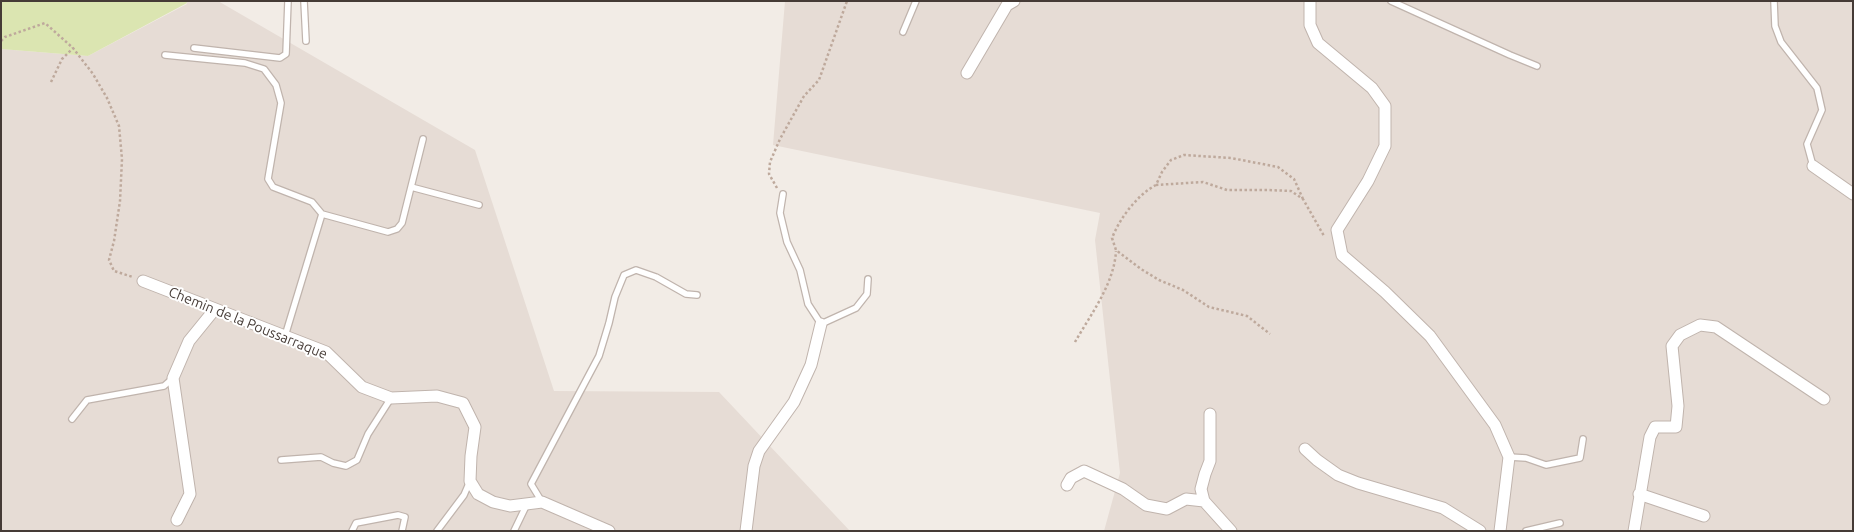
<!DOCTYPE html>
<html>
<head>
<meta charset="utf-8">
<style>
  body { margin:0 }
  #map { position:relative; width:1854px; height:532px; overflow:hidden; background:#f2ece6; font-family:Ubuntu,sans-serif }
  canvas { display:block }
  .frame { position:absolute; inset:0; border:2px solid #453b36; pointer-events:none }
</style>
</head>
<body>
<div id="map">
<canvas width="1854" height="532"></canvas>
<div class="frame"></div>
</div>
<script>
const ctx = document.querySelector('canvas').getContext('2d');
ctx.lineJoin = 'round';
function fill(path, color) {
  ctx.fillStyle = color;
  ctx.fill(path, 'evenodd');
}
function strokePath(path, color, width, dash) {
  ctx.strokeStyle = color;
  ctx.lineWidth = width;
  ctx.lineCap = dash ? 'butt' : 'round';
  ctx.setLineDash(dash || []);
  ctx.stroke(path);
}
function write(font, color, halo, rows, align = 'center') {
  ctx.font = font + ' Ubuntu,sans-serif';
  ctx.lineWidth = 4;
  ctx.setLineDash([]);
  ctx.textBaseline = 'middle';
  ctx.strokeStyle = halo;
  ctx.fillStyle = color;
  for (const [text, x, y, turn = 0] of rows) {
    ctx.save();
    ctx.translate(x, y);
    ctx.rotate((+turn || 0) * Math.PI / 180);
    ctx.textAlign = isNaN(turn) ? turn : align;
    if (halo) ctx.strokeText(text, 0, 0);
    ctx.fillText(text, 0, 0);
    ctx.restore();
  }
}
const residential = new Path2D(`
  M186,1H218L475,150L554,391L719,392L850,531H1V49L88,56L187,4Z
  M785,1H1853V531H1104L1120,473L1095,240L1100,213L773,145Z`);
const green = new Path2D(`
  M1,1H186L187,3L88,56L1,49Z`);
const path = new Path2D(`
  M1,41L5,37L45,23L73,48L93,74L107,98L119,126L122,159L120,201L114,241L109,260L114,271L133,277
  M51,82L62,59L73,48
  M1156,185C1137,195 1120,218 1112,238L1116,250L1141,269L1159,280L1183,290L1209,307L1247,316L1270,334
  M777,188L769,174L770,162L780,139L804,96L819,80L847,1
  M1303,199L1294,179L1278,167L1231,158L1184,155L1171,160L1162,172L1156,185L1203,182L1227,190H1268L1291,191L1303,199L1324,236
  M1075,342C1091,314 1114,284 1116,251`);
const lane = new Path2D(`
  M304,1L306,41
  M1391,1L1510,55L1537,66
  M1774,1L1775,26L1781,42L1817,88L1822,110L1807,144L1813,166
  M903,32L916,1
  M194,48L280,58L286,54L288,1
  M165,55L245,63L264,69L276,85L281,103L268,179L273,187L312,202L322,214L388,232L397,229L402,223L423,139
  M411,187L479,205
  M783,194L780,213L787,242L800,270L808,304L821,324L856,308L867,294L868,279
  M285,336L322,214
  M72,419L87,400L164,386L172,379
  M1509,457L1526,458L1546,465L1580,458L1583,439
  M281,460L321,457L333,463L346,466L357,460L368,434L391,398
  M542,502L531,484L599,356L609,323L615,297L624,275L636,270L656,277L686,294L697,295
  M352,531L356,523L398,515L405,517L402,531
  M437,531L464,495L470,481
  M514,531L527,504
  M1526,531L1560,523`);
const street = new Path2D(`
  M1310,1V25L1318,43L1372,88L1385,106V146L1368,181L1337,230L1342,255L1385,292L1430,336L1495,425L1509,457L1500,531
  M967,73L1007,5L1014,1
  M1813,166L1853,194
  M143,281L326,352L362,387L391,398L437,396L463,403L475,427L471,456L470,481L478,494L493,502L510,506L542,502L609,531
  M1305,449L1317,460L1338,475L1358,483L1443,508L1480,531
  M1067,485L1071,478L1084,471L1123,489L1146,505L1167,509L1186,499L1204,501L1231,531
  M1639,494L1704,516
  M1204,501L1201,489L1205,474L1210,461V414
  M177,520L190,494L173,378L189,341L215,309
  M746,531L754,466L759,451L794,402L811,365L821,324
  M1634,531L1650,437L1655,427H1676L1678,406L1672,346L1680,335L1700,325L1716,327L1824,399`);
const streetNames = [
  ["Chemin de la Poussarraque",248,323,22]
];
fill(residential, '#e6dcd5');
fill(green, '#dbe5b1');
strokePath(lane, '#c0b4ad', 8);
strokePath(street, '#c0b4ad', 13);
strokePath(path, '#bea99c', 2.5, [2.5, 2.5]);
strokePath(lane, '#fff', 5.5);
strokePath(street, '#fff', 11);
write('14px', '#453b36', '#fff', streetNames);
</script>
</body>
</html>
